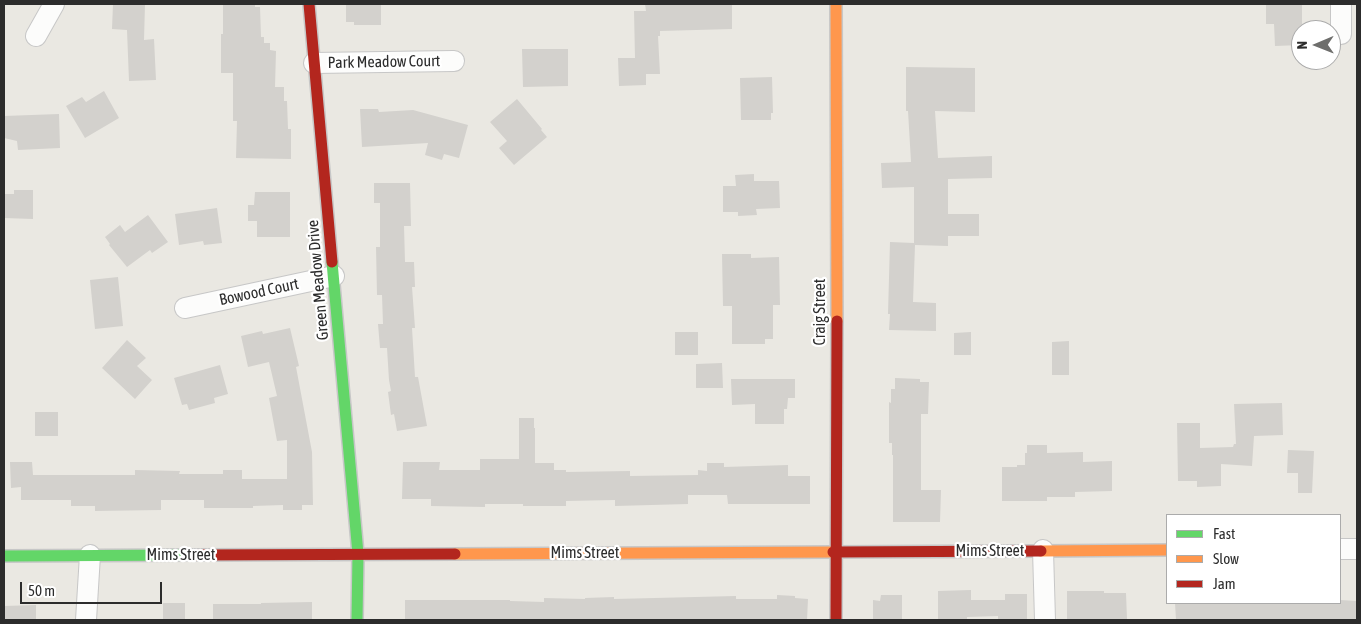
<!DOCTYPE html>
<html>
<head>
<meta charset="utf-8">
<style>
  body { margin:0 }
  #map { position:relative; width:1361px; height:624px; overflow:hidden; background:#eae8e2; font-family:"Asap Condensed",sans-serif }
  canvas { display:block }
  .frame { position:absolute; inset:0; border:5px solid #2c2c2c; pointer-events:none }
  .legend { position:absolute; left:1166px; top:514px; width:175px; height:90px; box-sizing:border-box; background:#fff; border:1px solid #ababab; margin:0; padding:6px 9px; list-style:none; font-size:15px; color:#2c2c2c }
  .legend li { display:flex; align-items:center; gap:10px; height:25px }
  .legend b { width:25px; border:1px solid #ababab }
  .north { position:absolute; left:1291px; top:20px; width:50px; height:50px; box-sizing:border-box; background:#fff; border:1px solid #ababab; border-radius:50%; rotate:269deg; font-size:14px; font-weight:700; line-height:20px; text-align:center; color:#2c2c2c }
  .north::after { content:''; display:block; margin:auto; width:18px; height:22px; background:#6e6e6c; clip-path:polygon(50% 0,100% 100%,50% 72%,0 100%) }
  .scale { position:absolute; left:20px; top:582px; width:142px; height:22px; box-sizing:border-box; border:2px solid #2c2c2c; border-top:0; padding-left:6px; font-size:15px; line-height:18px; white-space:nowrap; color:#2c2c2c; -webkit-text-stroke:4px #fff; paint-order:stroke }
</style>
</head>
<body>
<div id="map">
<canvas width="1361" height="624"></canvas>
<div class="frame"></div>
<ul class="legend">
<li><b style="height:6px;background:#63d668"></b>Fast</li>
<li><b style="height:6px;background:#ff974d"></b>Slow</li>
<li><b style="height:6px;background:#b3261e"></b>Jam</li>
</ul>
<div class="north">N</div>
<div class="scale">50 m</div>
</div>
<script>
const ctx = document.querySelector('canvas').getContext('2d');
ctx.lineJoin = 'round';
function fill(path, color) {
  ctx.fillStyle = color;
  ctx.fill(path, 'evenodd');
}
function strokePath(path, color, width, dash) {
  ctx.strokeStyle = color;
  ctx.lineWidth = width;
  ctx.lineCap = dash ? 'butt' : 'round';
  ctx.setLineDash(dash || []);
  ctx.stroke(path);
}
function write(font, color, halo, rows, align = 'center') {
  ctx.font = font + ' "Asap Condensed",sans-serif';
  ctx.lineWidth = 4.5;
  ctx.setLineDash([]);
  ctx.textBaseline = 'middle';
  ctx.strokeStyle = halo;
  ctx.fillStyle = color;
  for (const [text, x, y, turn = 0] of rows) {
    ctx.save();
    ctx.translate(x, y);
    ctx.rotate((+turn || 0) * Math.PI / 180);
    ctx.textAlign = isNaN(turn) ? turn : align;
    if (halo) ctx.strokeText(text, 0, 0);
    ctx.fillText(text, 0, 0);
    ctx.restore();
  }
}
const building = new Path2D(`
  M113,4H145L144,40L154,39L156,80L129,81L127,30L112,29Z
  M223,4H255V7H260L261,37H264V43H270V50L276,51L275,87H284V101H287L288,129H291V159L236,158L237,121H233V73H221V34H223Z
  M346,4H381V25H354V22H346Z
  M645,4H732V29L660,31V36H658L660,74H646V85L619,86L618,58H635L634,11H646Z
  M1266,4H1302V30H1301V45L1275,46L1274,24H1266Z
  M522,49H568V86L523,87Z
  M906,67L975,68V112L935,111L938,158L992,156V178L948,179V214H979V236H948V246L915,245L913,302L936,303V331L889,330L890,314H888L890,242L914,243V187L882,188L881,163L911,162L908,111H906Z
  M772,77L773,113H771V120H741L740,78Z
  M104,91L119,118L85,138L66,106L82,97L86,102Z
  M517,99L542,129L541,130L547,137L514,165L499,148L507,141L490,122Z
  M360,109H378L379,112L413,110L468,125L459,158L444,154L442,160L425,155L428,143L362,147Z
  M59,114L60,148L18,150L17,141L4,138V116Z
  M754,174V181H779L780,208L756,209L757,215L738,216V212H723V186H736L735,175Z
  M374,183H410L411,226H404L405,262H414L415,287H412L415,328H412L415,377H418L427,426L397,431L394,414L391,415L388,392L391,391L389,380L387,348H380L378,324H383L382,295H377L376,247H380V203H374Z
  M14,190H33V219L4,218V194H14Z
  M255,192H290V237H257V221H248V205H254Z
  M217,208L222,243L204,245L203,241L179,245L175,214Z
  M148,215L168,242L152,253L150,250L127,267L109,245L110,244L105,237L120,225L125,232Z
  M722,254H751V258L779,257L780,305H773V339H765V344H732V306H723Z
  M118,277L123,326L95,329L90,280Z
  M290,328L299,366L296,367L312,452L313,505H302V510H283V505L253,506V508H204V500H161V510L95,511V506H71V500H21V487L11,488L10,462H32L33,475H135V470L180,471L179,474H223V470H242V479H287V440L277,441L269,398L277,396L269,362L248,367L241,336L262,331L263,334Z
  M675,332H698V355H675Z
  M971,332V355H954V333Z
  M127,340L146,358L137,366L152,380L135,399L102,368Z
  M1069,341V375H1052V342Z
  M722,363L723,388H696V364Z
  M220,365L228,394L214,398L215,403L189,410L187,404L182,405L174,378Z
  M895,378L920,379V382H929L928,414H921V490H941L940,522H893V455H892V443H889V402L891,403V389H895Z
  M731,379H795V398H788L787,409H784V424H755V404L732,405Z
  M1282,403L1283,435L1254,436L1252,466L1221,464V486L1197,487V481H1178L1177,423H1200V448L1233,447L1234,444H1236L1234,404Z
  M35,412H58V436H35Z
  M519,418H534V428H535V463H554V470H566V472L630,471V476L698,475V470L707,471V463H724V467L788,465V476H810V504H728L727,495H688V504L615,506V500L566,501V506H523V504H485V507L431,506V499H402L403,462H440L439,470H480V459H519Z
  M1027,445H1047V453L1083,452V462L1112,461V491L1075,492V497H1047V501H1002V467H1017V465H1025V453H1027Z
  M1288,450L1314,451L1312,493H1298V473H1287Z
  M971,590V600H1005V594H1027V620H998V616L967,617V620H938V591Z
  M1067,591H1104V593H1126L1127,619H1108V620H1067Z
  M777,595L795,596V598L808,599L807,620H405V600H510V601L544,602V598L585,599V598L614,597V599L736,596V599H777Z
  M881,595H902V620H873V600L880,601Z
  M1340,600L1357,601V620H1176L1175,603H1340Z
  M312,602V620H213V604H261V603Z
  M163,603H185V620H163Z
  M36,605V620H4V606Z`);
const street = new Path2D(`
  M1341,4V34
  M36,36L54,4
  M314,63L454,61
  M185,308L334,276
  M1340,549H1357
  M1043,550L1045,620
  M86,620L90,555`);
const fast = new Path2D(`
  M332,262L358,554L357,620
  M4,556L196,555`);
const slow = new Path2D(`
  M836,4L837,321
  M1041,551L1167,550
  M455,554L833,552`);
const jam = new Path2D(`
  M309,4L332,262
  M833,552L1041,551
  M196,555L455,554
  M836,620L837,321`);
const streetNames = [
  ["Park Meadow Court",384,62,-1],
  ["Green Meadow Drive",318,280,-95],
  ["Bowood Court",259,292,-12],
  ["Craig Street",820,312,-90],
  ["Mims Street",990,551],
  ["Mims Street",585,553],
  ["Mims Street",181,555]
];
fill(building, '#d3d1cd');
strokePath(street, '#c7c7c7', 22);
strokePath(fast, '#c7c7c7', 14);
strokePath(slow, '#c7c7c7', 14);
strokePath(jam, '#c7c7c7', 14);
strokePath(street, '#fcfcfb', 20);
strokePath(fast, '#63d668', 11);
strokePath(slow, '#ff974d', 11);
strokePath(jam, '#b3261e', 11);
write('16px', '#2c2c2c', '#fff', streetNames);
</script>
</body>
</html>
